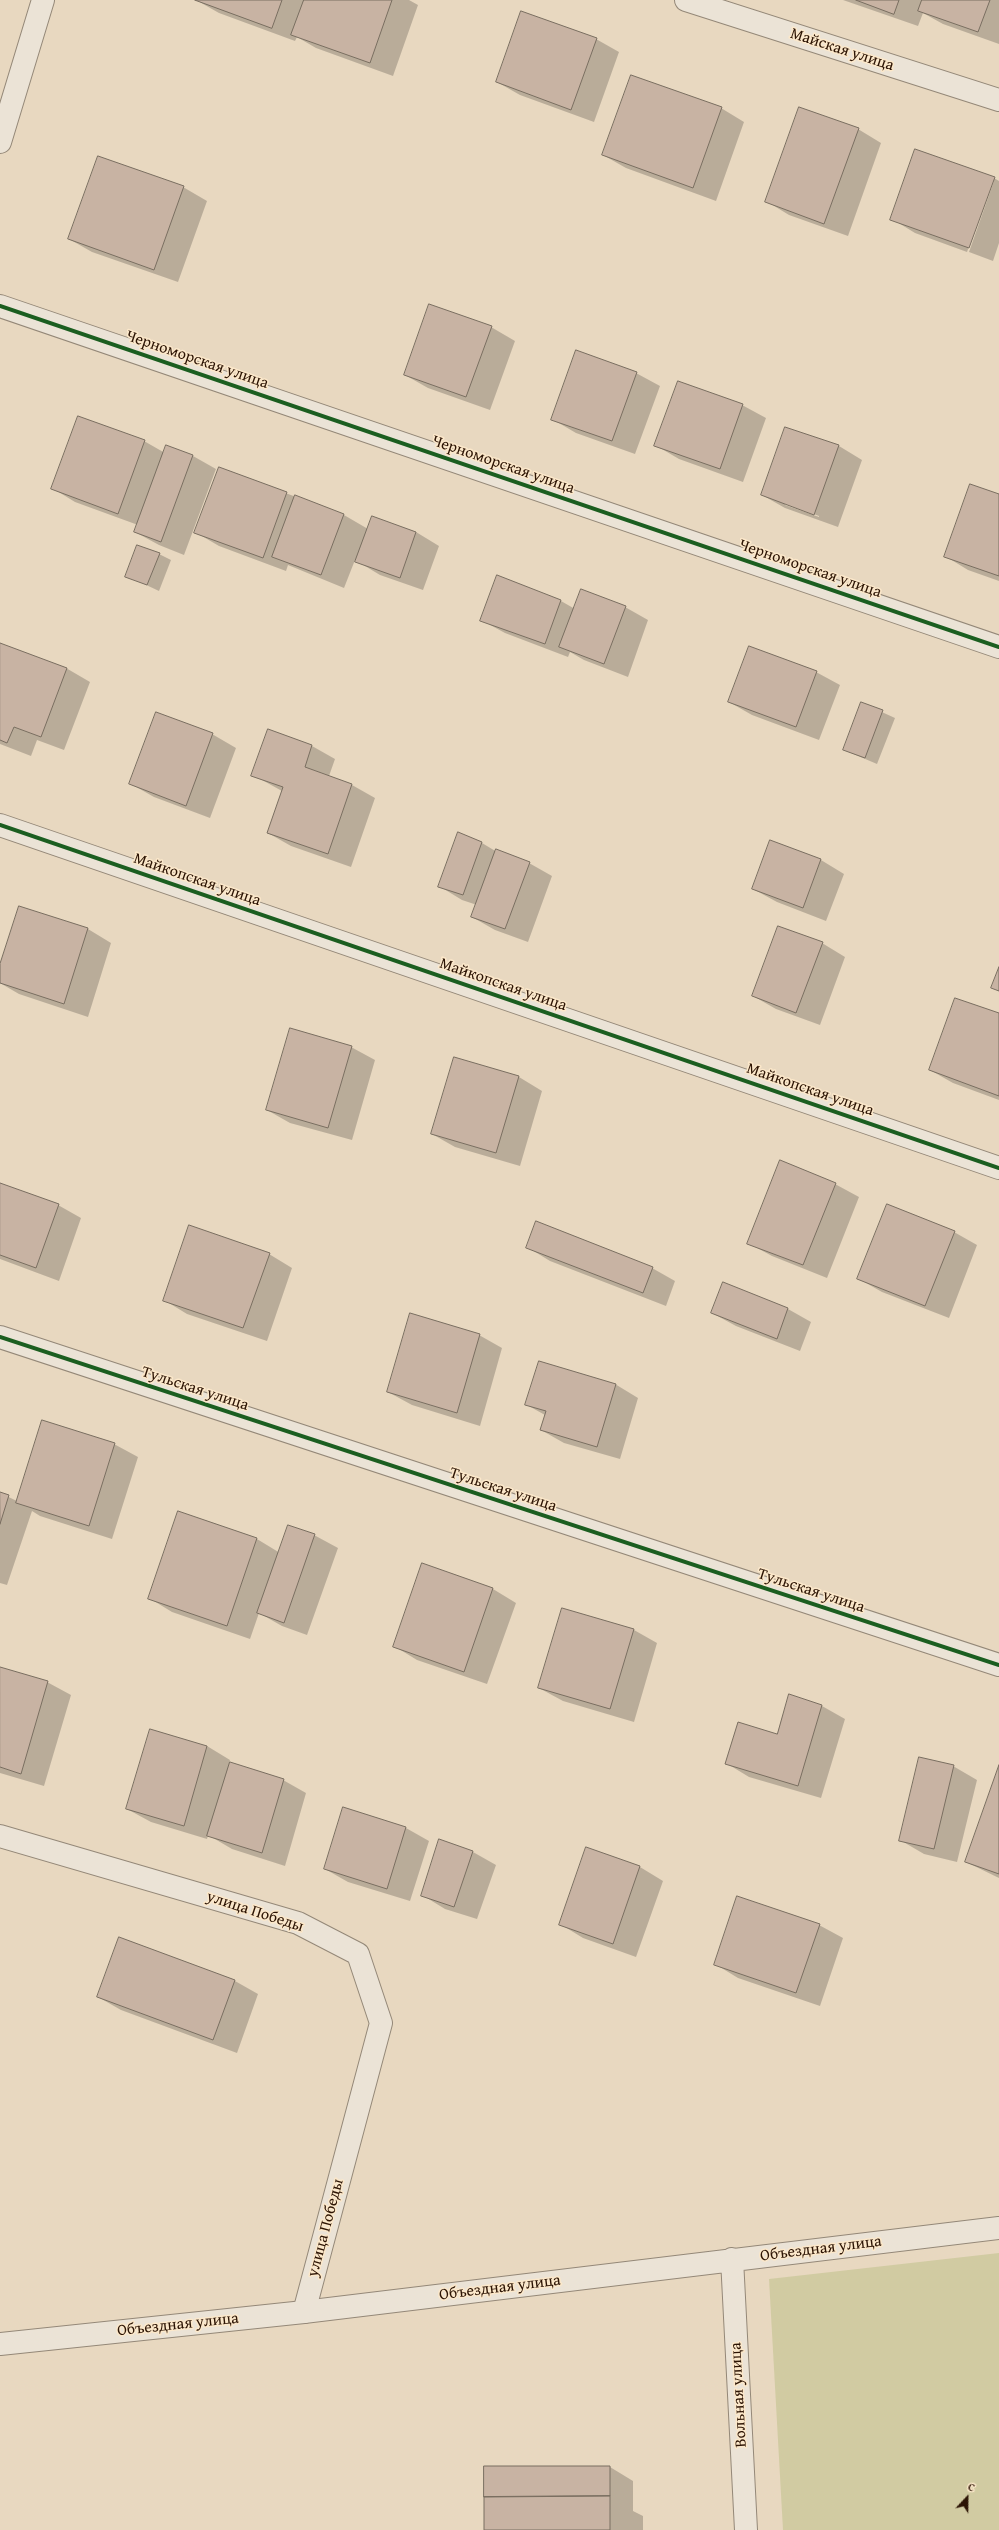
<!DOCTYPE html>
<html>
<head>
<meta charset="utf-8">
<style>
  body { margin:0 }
  #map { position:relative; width:999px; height:2530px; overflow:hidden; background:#e8d8c0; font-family:"Gentium Book Plus",serif }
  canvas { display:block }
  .north { position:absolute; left:947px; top:2478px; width:40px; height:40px; -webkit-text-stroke:3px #fce8ca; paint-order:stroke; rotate:22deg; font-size:11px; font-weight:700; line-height:16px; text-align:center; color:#2c1404 }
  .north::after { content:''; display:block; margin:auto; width:14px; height:18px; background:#2c1404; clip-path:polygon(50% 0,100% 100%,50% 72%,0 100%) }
</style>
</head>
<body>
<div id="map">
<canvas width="999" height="2530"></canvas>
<div class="north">С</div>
</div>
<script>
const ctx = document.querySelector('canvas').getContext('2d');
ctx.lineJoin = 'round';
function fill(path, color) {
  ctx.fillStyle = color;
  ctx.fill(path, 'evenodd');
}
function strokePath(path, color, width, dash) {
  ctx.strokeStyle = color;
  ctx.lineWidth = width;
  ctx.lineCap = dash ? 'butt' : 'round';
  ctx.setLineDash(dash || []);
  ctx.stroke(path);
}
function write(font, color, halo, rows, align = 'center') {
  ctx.font = font + ' "Gentium Book Plus",serif';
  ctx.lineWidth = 3;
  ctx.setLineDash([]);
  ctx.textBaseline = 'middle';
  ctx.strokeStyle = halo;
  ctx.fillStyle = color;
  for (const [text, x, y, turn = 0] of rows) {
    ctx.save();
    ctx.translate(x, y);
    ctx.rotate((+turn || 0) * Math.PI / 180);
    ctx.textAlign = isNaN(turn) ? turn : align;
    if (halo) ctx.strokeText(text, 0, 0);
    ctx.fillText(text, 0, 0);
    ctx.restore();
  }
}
const green = new Path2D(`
  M999,2253V2530H783L769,2279Z`);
const shadow = new Path2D(`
  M196,0H409L418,5L393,76L316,48L297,37L295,41L219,13Z
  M843,0H999V44L943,24L923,13L918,26Z
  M596,39L619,52L594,122L520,95L497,82Z
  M721,108L744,122L716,201L626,168L603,155Z
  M858,129L881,143L848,236L789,215L766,201Z
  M994,178L999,181V243L993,261L969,252L994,181H992L967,252L915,233L892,219Z
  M183,187L207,201L178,282L92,252L69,239Z
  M491,327L515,341L490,410L428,388L405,375Z
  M636,373L660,386L635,454L576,433L552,419Z
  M742,405L766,418L743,482L679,459L655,445Z
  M786,428L839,446L862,460L838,527L785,508L762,495ZM785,503L819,516V517L785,505Z
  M144,441L165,453L193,456L216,469L184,555L159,545L135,532L138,525L75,502L52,488Z
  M219,468L344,515L368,529L372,517L416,532L439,546L423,590L380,575L355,560L344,588L288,565L286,571L219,546L195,532Z
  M999,495V581L968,570L945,556Z
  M159,554L171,560L159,591L127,576Z
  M561,601L575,609L625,607L648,620L628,677L584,660L570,652L568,657L505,633L481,620Z
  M0,644L66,668L90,682L64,750L37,740L31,756L0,744Z
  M816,672L840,685L819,740L752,715L729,702Z
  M862,703L895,718L877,764L844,750Z
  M268,731L312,746L335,759L329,776L352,785L375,798L351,867L291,846L268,833L282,791L253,775Z
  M212,734L236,748L210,818L154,797L131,784Z
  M771,842L821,860L844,874L826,921L777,902L753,889Z
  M482,843L497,852L529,863L552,876L528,942L495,930L472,917L477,905L462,900L439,886Z
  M19,907L88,929L111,943L88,1017L19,994L0,983V968Z
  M822,943L845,957L820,1025L776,1009L753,996Z
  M999,1015V1100L953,1083L930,1070Z
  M351,1047L375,1060L352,1140L290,1123L267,1110Z
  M454,1058L519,1077L542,1091L520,1166L455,1147L432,1134Z
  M0,1184L58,1205L81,1218L59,1281L0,1259Z
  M835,1184L859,1197L827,1278L772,1256L748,1243Z
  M954,1232L977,1245L949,1318L882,1292L859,1279Z
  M527,1247L652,1268L675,1281L666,1306L550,1261Z
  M269,1254L292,1268L267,1341L187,1314L164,1300Z
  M724,1283L788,1309L811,1322L800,1351L736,1326L712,1313Z
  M479,1335L502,1348L480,1426L412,1405L388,1392Z
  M615,1384L638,1398L620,1459L564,1443L541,1430L545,1415L527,1405Z
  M114,1444L138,1457L112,1539L40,1516L32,1511L7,1585L0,1583V1493L17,1501Z
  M179,1512L257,1539L280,1553L314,1535L338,1548L307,1635L282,1626L259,1613L250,1639L172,1612L149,1598Z
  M423,1565L493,1589L516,1603L487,1684L417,1660L394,1646Z
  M634,1630L657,1643L634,1722L563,1701L539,1688Z
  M0,1668L47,1682L71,1695L44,1786L0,1773Z
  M789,1696L822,1706L845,1719L821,1798L749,1777L726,1763L778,1735Z
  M207,1746L230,1760L229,1763L283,1780L306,1793L285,1866L232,1849L208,1835L207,1839L151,1822L127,1809Z
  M953,1766L977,1780L957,1862L924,1854L900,1840Z
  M999,1768V1878L966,1862Z
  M406,1828L429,1841L410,1901L348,1882L325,1869Z
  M587,1848L640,1867L663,1881L636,1957L583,1938L560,1924Z
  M473,1852L496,1865L477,1919L445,1909L422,1895Z
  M819,1925L843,1938L820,2006L738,1978L715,1964Z
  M119,1938L235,1981L258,1994L237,2053L121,2010L98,1997Z
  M610,2467L633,2481V2511L643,2516V2530H485Z`);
const building = new Path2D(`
  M195,0H282L272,28Z
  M304,0H392L370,63L291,35Z
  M856,0H899L894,14Z
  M922,0H990L978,32L918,11Z
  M521,11L597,38L571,110L496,82Z
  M631,75L722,107L693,188L602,155Z
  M799,107L859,128L824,224L765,202Z
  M915,149L995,177L969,248L890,220Z
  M98,156L184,186L154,270L68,239Z
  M429,304L492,326L466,397L404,375Z
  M576,350L637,372L612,441L551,420Z
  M678,381L743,404L720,469L654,446Z
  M78,416L145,440L118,514L51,489Z
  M785,427L839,445L814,515L761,495Z
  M166,445L193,455L161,542L134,532Z
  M219,467L287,492L263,558L194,533Z
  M970,484L999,494V576L944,557Z
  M295,495L344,514L321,575L272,557Z
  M372,516L416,532L400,578L355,562Z
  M137,545L160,553L147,585L125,577Z
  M497,575L561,600L545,644L480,621Z
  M581,589L626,606L604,664L559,647Z
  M0,643L67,668L41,737L14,727L7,743L0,740Z
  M749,646L817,671L796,727L728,702Z
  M861,702L883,710L865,758L843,750Z
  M156,712L213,733L186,806L129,784Z
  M268,729L312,745L305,767L352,784L328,854L267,833L283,787L251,776Z
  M458,832L482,842L463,895L438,887Z
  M770,840L821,859L803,908L752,889Z
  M496,849L530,862L505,929L471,917Z
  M19,906L88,928L64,1004L0,983V964Z
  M778,926L823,942L796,1013L752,996Z
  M999,967V991L991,988Z
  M955,998L999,1013V1096L929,1070Z
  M290,1028L352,1046L328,1128L266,1110Z
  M454,1057L519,1076L496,1153L431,1134Z
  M780,1160L836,1183L803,1265L747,1244Z
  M0,1183L59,1204L36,1268L0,1255Z
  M887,1204L955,1231L925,1306L857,1279Z
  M536,1221L653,1267L643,1293L526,1248Z
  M189,1225L270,1253L243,1328L163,1301Z
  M723,1282L788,1308L777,1339L711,1313Z
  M410,1313L480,1334L457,1413L387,1392Z
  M539,1361L616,1384L597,1447L540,1430L546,1411L525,1405Z
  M42,1420L115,1443L89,1526L16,1503Z
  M0,1492L9,1495L0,1524Z
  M178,1511L257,1538L227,1626L148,1599Z
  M288,1525L315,1534L284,1623L257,1613Z
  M422,1563L493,1588L464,1672L393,1647Z
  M562,1608L634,1629L610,1709L538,1688Z
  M0,1667L48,1681L21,1774L0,1767Z
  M789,1694L822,1705L798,1786L725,1764L738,1722L777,1734Z
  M150,1729L207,1746L184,1826L126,1809Z
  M919,1757L954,1765L934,1849L899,1841Z
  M230,1762L284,1779L262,1853L207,1836Z
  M999,1765V1874L965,1862Z
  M343,1807L406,1827L387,1889L324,1869Z
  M439,1839L473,1851L454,1907L421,1896Z
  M586,1847L640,1866L613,1944L559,1925Z
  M737,1896L820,1924L796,1993L714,1965Z
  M119,1937L235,1980L213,2040L97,1997Z
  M484,2466H610V2496L484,2497Z
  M610,2496V2530H484V2497Z`);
const minor = new Path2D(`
  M686,0L999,100
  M0,142L43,0
  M0,306L999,647
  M0,825L999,1168
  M0,1337L999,1665
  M0,1836L298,1923L358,1954L381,2023L304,2312`);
const tertiary = new Path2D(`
  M732,2259L746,2530
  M0,2344L304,2312L999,2228`);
const cycleway = new Path2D(`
  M0,306L999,647
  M0,825L999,1168
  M0,1337L999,1665`);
const streetNames = [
  ["Майская улица",842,50,18],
  ["Черноморская улица",197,360,19],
  ["Черноморская улица",503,465,19],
  ["Черноморская улица",810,569,19],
  ["Майкопская улица",197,880,19],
  ["Майкопская улица",503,985,19],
  ["Майкопская улица",810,1090,19],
  ["Тульская улица",195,1389,18],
  ["Тульская улица",503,1490,18],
  ["Тульская улица",811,1591,18],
  ["улица Победы",255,1912,18],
  ["улица Победы",326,2228,-75],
  ["Объездная улица",821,2249,-7],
  ["Объездная улица",500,2288,-7],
  ["Объездная улица",178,2325,-6],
  ["Вольная улица",739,2395,-93]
];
fill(green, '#d1cba2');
fill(shadow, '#0003');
fill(building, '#c8b3a3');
strokePath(building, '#796e60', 1);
strokePath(minor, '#948878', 24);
strokePath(tertiary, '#948878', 24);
strokePath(minor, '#ebe3d6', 22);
strokePath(tertiary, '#ebe3d6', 22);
strokePath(cycleway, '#1b5e20', 4);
write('16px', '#2c1404', '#fce8ca', streetNames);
</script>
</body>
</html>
